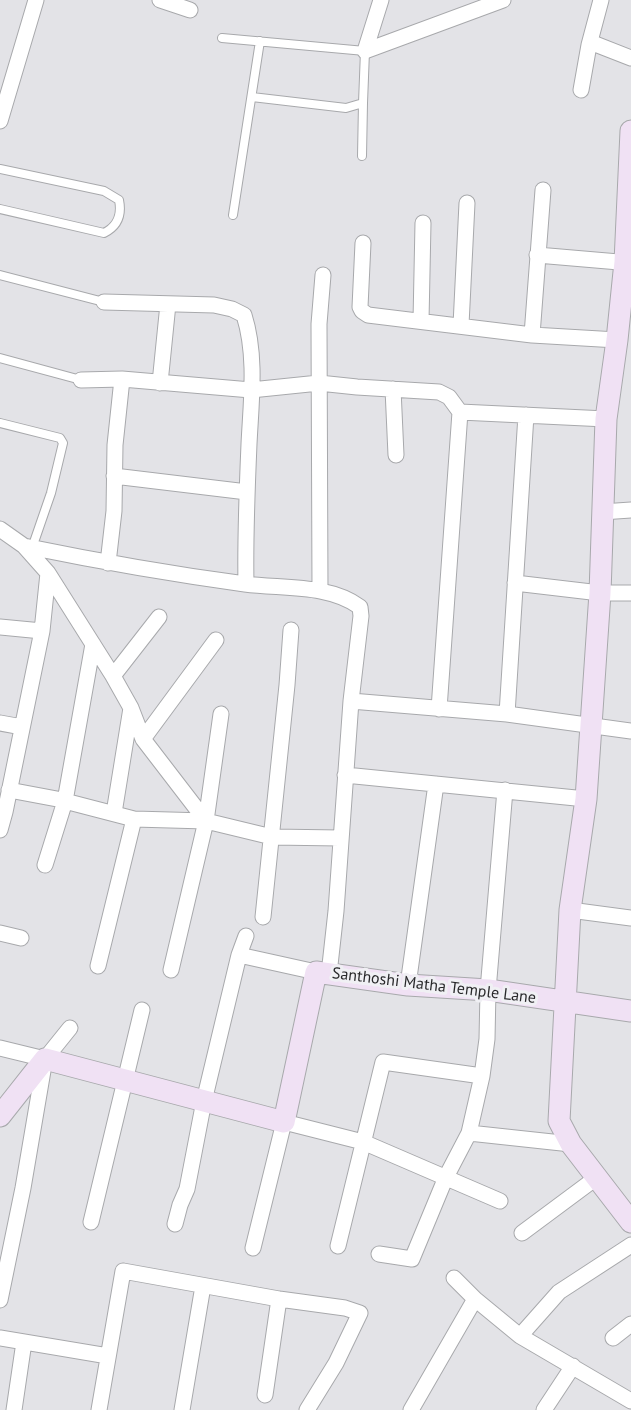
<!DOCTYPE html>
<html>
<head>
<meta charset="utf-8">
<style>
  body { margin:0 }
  canvas { display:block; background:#e3e3e7 }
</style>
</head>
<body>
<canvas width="631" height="1410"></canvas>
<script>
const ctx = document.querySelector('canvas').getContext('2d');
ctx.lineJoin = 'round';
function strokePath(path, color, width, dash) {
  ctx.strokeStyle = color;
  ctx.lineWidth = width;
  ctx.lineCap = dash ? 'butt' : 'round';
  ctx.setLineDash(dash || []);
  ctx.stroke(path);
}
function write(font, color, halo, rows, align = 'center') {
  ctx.font = font + ' "PT Sans",sans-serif';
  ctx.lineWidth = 6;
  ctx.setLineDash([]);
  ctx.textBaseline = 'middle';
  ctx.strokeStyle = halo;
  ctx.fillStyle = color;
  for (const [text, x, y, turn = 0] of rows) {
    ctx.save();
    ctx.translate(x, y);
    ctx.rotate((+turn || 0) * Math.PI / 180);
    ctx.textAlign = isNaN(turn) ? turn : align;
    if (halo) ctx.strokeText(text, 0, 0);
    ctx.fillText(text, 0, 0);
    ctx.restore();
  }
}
const lane = new Path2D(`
  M222,38L365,51L363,103L346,108L252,97
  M362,156L363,103
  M0,169L104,191L119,200C122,215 118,226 104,233L0,209
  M233,215L260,41
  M0,275L104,302
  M0,358L81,380
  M0,423L60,438L63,443L51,493L32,548`);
const street = new Path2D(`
  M160,0L190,10
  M590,42L631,58
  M365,51L503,0
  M365,51L381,0
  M581,90L589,45L601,0
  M0,121L36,0
  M363,243L360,307L362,311L368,315L532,335L617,340
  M537,255L631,263
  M104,302L214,305L232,309L244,315C257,356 251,402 249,444C247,491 245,537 246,584
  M421,321L423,223
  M461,325L467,203
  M532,335L543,190
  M122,379L251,390L319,383L357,387L439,392L449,397L460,412L606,419
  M81,380L122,379L115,445L114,511L108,563
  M160,383L168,304
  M393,389L396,455
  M114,476L247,492
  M602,512L631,510
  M0,529L24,546L48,573L113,676L131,708L143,739L206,821
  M24,546C97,561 171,574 245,584C283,589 329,584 360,607L361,616L351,701L336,911L329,974
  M515,583L600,593H631
  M320,591L319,324L323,275
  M0,627L42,631
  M113,676L159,617
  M351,701L507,714L631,731
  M439,709L460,412
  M507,714L526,415
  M0,723L22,727
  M143,739L216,640
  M345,775L586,799
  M9,790L57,799L134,819L206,821L272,837L340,838
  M0,811L5,812L42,631L48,573
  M114,813L131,708
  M0,830L5,812
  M45,865L65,801L93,644
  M570,910L631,918
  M263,917L287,685L291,630
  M0,933L21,938
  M239,955L316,972
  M98,966L134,819
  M171,970L206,821L221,714
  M408,985L436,784
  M0,1048L45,1059
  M469,1133L571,1144
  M91,1222L142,1010
  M175,1224L180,1205L187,1189L204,1101L239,955L246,936
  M522,1233L596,1178
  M338,1246L383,1062L482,1076
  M253,1248L284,1122L363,1142L500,1201
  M379,1254L412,1259L446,1177L469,1133L482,1076L487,1039L488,990L505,790
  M454,1278L475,1299L520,1336L631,1401
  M0,1300L23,1188L45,1059L70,1028
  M520,1336L559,1292L631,1245
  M0,1338L108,1356
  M613,1338L631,1324
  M265,1395L279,1299
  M14,1410L24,1342
  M99,1410L123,1271L279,1299L345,1308L360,1313L336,1363L307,1410
  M182,1410L203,1286
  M411,1410L475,1299
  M544,1410L573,1366`);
const secondary = new Path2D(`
  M631,131L625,262L617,340L606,419L600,593L586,799L570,910L559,1121L571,1144L631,1222
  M0,1116L45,1059L284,1122L316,972L408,985L488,990L631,1011`);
const streetNames = [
  ["Santhoshi Matha Temple Lane",434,986,7]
];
strokePath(lane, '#a8a9ac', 10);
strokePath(street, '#a8a9ac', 17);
strokePath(secondary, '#a8a9ac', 23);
strokePath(lane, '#fff', 8);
strokePath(street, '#fff', 15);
strokePath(secondary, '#f0e1f4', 21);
write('16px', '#28282a', '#f0f0f4', streetNames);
</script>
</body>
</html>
